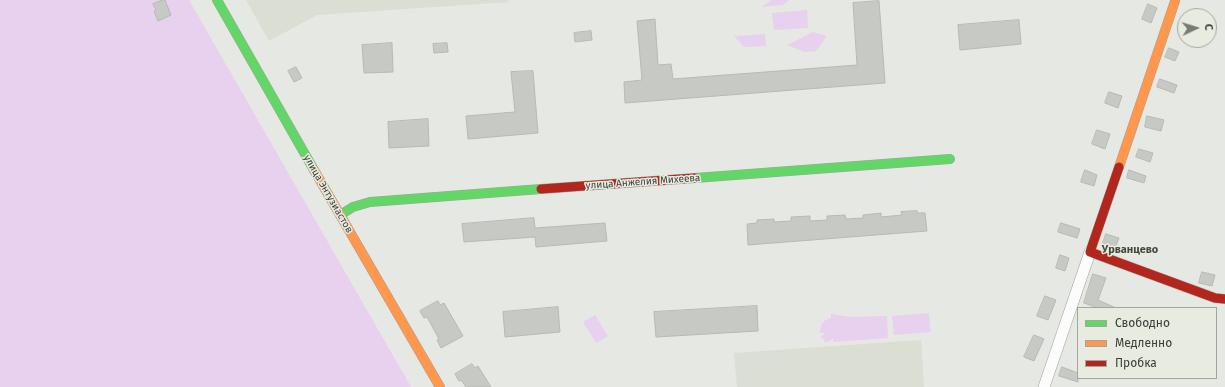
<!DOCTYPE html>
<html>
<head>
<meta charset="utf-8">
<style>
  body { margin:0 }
  #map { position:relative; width:1225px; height:387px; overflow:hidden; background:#e6e8e3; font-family:"Fira Sans",sans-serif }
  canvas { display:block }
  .legend { position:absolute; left:1077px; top:307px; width:140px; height:72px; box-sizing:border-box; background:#e7ebe0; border:1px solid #a3a69d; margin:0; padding:5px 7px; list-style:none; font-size:12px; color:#3c3e39 }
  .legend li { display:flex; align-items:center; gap:8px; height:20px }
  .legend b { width:20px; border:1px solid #a3a69d }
  .north { position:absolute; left:1177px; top:8px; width:40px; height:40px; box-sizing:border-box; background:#e7ebe0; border:1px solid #a3a69d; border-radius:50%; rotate:86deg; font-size:11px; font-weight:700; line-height:16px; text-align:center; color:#3c3e39 }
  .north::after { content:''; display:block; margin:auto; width:14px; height:18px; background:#787a74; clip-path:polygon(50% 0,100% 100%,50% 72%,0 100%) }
</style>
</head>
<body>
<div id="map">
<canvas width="1225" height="387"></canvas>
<ul class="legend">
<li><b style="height:5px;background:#63d668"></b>Свободно</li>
<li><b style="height:5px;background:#ff974d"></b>Медленно</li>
<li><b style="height:5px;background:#b3261e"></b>Пробка</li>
</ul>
<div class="north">С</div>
</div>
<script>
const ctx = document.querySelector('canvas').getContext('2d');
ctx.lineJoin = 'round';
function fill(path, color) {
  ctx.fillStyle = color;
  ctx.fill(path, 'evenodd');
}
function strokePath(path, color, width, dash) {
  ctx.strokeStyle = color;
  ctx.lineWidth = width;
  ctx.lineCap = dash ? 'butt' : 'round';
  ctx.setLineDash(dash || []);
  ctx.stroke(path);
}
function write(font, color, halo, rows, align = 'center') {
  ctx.font = font + ' "Fira Sans",sans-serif';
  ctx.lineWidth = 3;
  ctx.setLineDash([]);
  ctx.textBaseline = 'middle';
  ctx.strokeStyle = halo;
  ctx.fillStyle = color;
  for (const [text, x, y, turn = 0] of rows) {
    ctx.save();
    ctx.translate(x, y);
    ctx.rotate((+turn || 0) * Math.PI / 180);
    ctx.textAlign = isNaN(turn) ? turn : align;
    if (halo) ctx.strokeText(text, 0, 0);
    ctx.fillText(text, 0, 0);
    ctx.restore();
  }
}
const built = new Path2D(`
  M246,0H508L509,2L317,15L269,41Z
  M921,340L924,387H737L734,353Z`);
const green = new Path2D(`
  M0,0H189L411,387H0Z
  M771,0H789L783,5L762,7Z
  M807,10L808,28L774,30L772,13Z
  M813,32L827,36L816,51L804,52L787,45Z
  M765,34L766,46L744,47L734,36Z
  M929,313L931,332L894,335L892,316Z
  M831,314L850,317L887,316L888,338L833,342V338L830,341L825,342L824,341L825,339H822L821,337L825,333H820C820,325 823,320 831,318Z
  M595,315L608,336L596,343L583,322Z`);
const building = new Path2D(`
  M163,0H165L171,15L158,21L154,11L156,10L153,4Z
  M879,1L885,83L625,103L624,82L642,80L637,21L655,19L658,65L671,64L673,79L857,65L853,3Z
  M1148,4L1157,8L1151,23L1142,19Z
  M1019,20L1021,44L960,50L958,25Z
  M591,31L592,40L575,42L574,33Z
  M392,43L393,72L364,73L362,45Z
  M447,43L448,52L434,53L433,44Z
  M1169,48L1179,52L1175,61L1165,57Z
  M296,67L302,78L294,82L288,71Z
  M533,71L538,133L468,139L466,116L515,112L511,72Z
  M1160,79L1177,85L1174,93L1157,87Z
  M1109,92L1122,96L1118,108L1105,103Z
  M1147,116L1164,120L1161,131L1145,127Z
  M428,119L429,146L389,148L388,122Z
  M1097,130L1110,134L1105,149L1092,144Z
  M1139,149L1153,153L1150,162L1136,157Z
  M1085,170L1097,175L1094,186L1081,182Z
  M1129,170L1146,176L1144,183L1127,178Z
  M917,211V213H925L927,231L748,245L747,224L757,223V220L774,219V222L791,221V217L810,216V221L827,220V216L845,215L846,219L863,218V215L881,213V217L902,215L901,212Z
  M534,218L535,228L605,223L607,241L536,247L535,237L464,242L462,224Z
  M1061,223L1080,229L1077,238L1058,232Z
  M1106,234L1119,238L1115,248L1103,243Z
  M1060,255L1069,258L1065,271L1056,268Z
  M1202,272L1215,275L1212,286L1199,283Z
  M1093,274L1106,278L1098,300L1116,308H1098L1084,303Z
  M1045,296L1056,300L1048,320L1037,316Z
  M438,301L440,305L444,303L463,336L441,348L437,340L439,339L427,317L424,318L420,311Z
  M757,306L758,331L656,337L654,312Z
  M558,307L560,332L505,337L503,312Z
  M1034,335L1044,339L1034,361L1024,357Z
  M472,364L475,368L478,366L491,387H466L461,380L459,381L455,374Z
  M1062,367L1078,373V382L1059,376Z`);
const street = new Path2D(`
  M1044,387L1090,252`);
const fast = new Path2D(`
  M217,0L314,170
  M695,178L950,159
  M340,215L353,207L370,202L541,189`);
const slow = new Path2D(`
  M1119,167L1175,1
  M314,170L440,387`);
const jam = new Path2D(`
  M1119,167L1090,252L1215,298L1225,299
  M541,189L695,178`);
const streetNames = [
  ["улица Анжелия Михеева",643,182,-4],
  ["улица Энтузиастов",328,194,60]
];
const neighbourhoodNames = [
  ["Урванцево",1130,250]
];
fill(built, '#daded3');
fill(green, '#e8d0ef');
fill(building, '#c7c9c5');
strokePath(building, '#b7b9b4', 1);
strokePath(street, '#a1a29e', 12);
strokePath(fast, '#a1a29e', 10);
strokePath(slow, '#a1a29e', 10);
strokePath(jam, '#a1a29e', 10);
strokePath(street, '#fbfcfb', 11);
strokePath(fast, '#63d668', 9);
strokePath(slow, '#ff974d', 9);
strokePath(jam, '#b3261e', 9);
write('10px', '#3c3e39', '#e7ebe0', streetNames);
write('bold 11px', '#45483f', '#e7ebe0', neighbourhoodNames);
</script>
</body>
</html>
